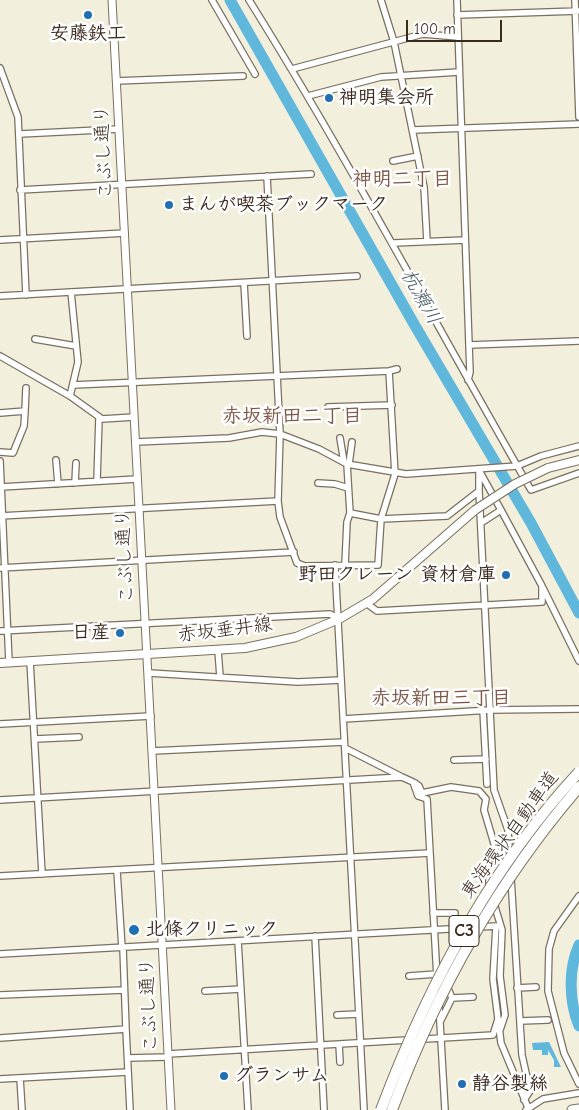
<!DOCTYPE html>
<html>
<head>
<meta charset="utf-8">
<style>
  body { margin:0 }
  #map { position:relative; width:579px; height:1110px; overflow:hidden; background:#f2efdc; font-family:"Comic Neue",sans-serif }
  canvas { display:block }
  .scale { position:absolute; left:406px; top:20px; width:96px; height:22px; box-sizing:border-box; border:2px solid #3b2a1e; border-top:0; padding-left:6px; font-size:15px; line-height:18px; white-space:nowrap; color:#3b2a1e; -webkit-text-stroke:4px #fff; paint-order:stroke }
</style>
</head>
<body>
<div id="map">
<canvas width="579" height="1110"></canvas>
<div class="scale">100 m</div>
</div>
<script>
const ctx = document.querySelector('canvas').getContext('2d');
ctx.lineJoin = 'round';
function fill(path, color) {
  ctx.fillStyle = color;
  ctx.fill(path, 'evenodd');
}
function strokePath(path, color, width, dash) {
  ctx.strokeStyle = color;
  ctx.lineWidth = width;
  ctx.lineCap = dash ? 'butt' : 'round';
  ctx.setLineDash(dash || []);
  ctx.stroke(path);
}
function write(font, color, halo, rows, align = 'center') {
  ctx.font = font + ' "Comic Neue","Klee One",sans-serif';
  ctx.lineWidth = 5;
  ctx.setLineDash([]);
  ctx.textBaseline = 'middle';
  ctx.strokeStyle = halo;
  ctx.fillStyle = color;
  for (const [text, x, y, turn = 0] of rows) {
    ctx.save();
    ctx.translate(x, y);
    ctx.rotate((+turn || 0) * Math.PI / 180);
    ctx.textAlign = isNaN(turn) ? turn : align;
    if (halo) ctx.strokeText(text, 0, 0);
    ctx.fillText(text, 0, 0);
    ctx.restore();
  }
}
const water = new Path2D(`
  M549,1042L561,1067H554V1060L548,1050V1055H542V1050H533L532,1043Z`);
const river = new Path2D(`
  M230,0L414,324L531,523L579,613
  M579,945C568,969 569,1002 579,1026`);
const minor = new Path2D(`
  M212,0L255,74
  M249,0C349,160 437,327 531,490L579,473
  M381,0L394,42L424,187L427,241
  M457,0L469,345L470,372L468,380
  M575,0L579,117
  M457,15L579,11
  M0,68L18,117L26,295
  M292,69L423,34L458,37
  M116,81L243,76
  M308,96L381,77L459,72
  M413,130L579,124
  M20,134L119,129
  M393,161L418,156
  M267,176L280,434L278,501L280,517L297,563L305,566L378,565L381,519L395,474L389,371
  M20,190L311,174
  M0,240L125,233
  M394,243L465,240
  M244,283L247,336
  M0,296L357,276
  M35,339L76,346
  M469,345L579,341
  M0,356L70,396L102,419L134,417
  M73,385L389,371L397,369
  M70,396L78,362L71,292
  M328,407L392,405
  M0,413L25,411L26,388
  M340,438L344,462
  M136,442L229,438L262,432L280,434L319,449L347,464L406,474L517,466L541,456L579,446
  M0,452L13,453L24,426L25,411
  M56,460L58,484
  M0,461L9,662
  M347,464L350,513
  M349,464L352,442
  M480,472L501,510L481,523
  M97,481L99,417
  M75,483L76,463
  M318,483L335,484L348,488
  M1,487L137,479
  M479,491L494,790L508,830L522,1055L530,1091L524,1100
  M0,516L278,501
  M335,565L364,1110
  M345,565L347,522L350,513L381,519L447,516L479,491V470
  M0,568L294,552
  M543,588L579,661
  M366,603L377,611L542,602V586L501,510
  M0,631L330,614L339,619
  M218,650L220,677
  M30,661L42,874
  M149,673L298,682L341,680
  M483,710L487,784
  M343,719L491,710L579,709
  M0,724L151,716
  M35,739L79,737
  M345,748L402,777
  M152,751L344,742
  M454,760L486,759
  M415,783L419,786L422,793L451,787L479,791L486,799L484,810L498,857L497,866L489,879V887L502,930L500,976L505,1015L500,1030
  M0,800L402,777L413,782L418,796L427,799L437,978
  M117,871L122,948
  M0,876L430,853
  M579,896L554,931L549,949L548,991L564,1053L579,1084
  M433,913H455
  M479,927L496,926L493,979L498,1019
  M315,936L324,1110
  M238,941L248,1110
  M0,954L467,928
  M409,976L437,974
  M517,988L536,987
  M205,991L241,989
  M0,995L124,990
  M452,998L473,997
  M439,1005L445,1110
  M337,1015L359,1014
  M520,1021L548,1020
  M440,1022L452,998L447,986
  M126,1029L130,1110
  M0,1038L126,1029L123,948
  M339,1044L340,1062
  M168,1054L493,1035L498,1019L501,1043L529,1110
  M128,1058L168,1057
  M20,1078L22,1110
  M0,1079L128,1072
  M526,1110L543,1099L579,1093`);
const tertiary = new Path2D(`
  M112,0L171,1110`);
const secondary = new Path2D(`
  M548,468L579,460
  M0,663L245,648L296,637L339,619L373,599L475,510`);
const trunk = new Path2D(`
  M572,1110L579,1109`);
const secondaryBridge = new Path2D(`
  M475,510L515,484L548,468`);
const motorwayBridge = new Path2D(`
  M381,1110C427,988 490,868 579,772
  M392,1110C436,992 497,882 579,787`);
const markers = [
  [88,15,5,"#1f6fb2"],
  [329,98,5,"#1f6fb2"],
  [169,205,5,"#1f6fb2"],
  [506,575,5,"#1f6fb2"],
  [120,633,5,"#1f6fb2"],
  [134,930,6,"#1f6fb2"],
  [224,1076,5,"#1f6fb2"],
  [462,1084,5,"#1f6fb2"]
];
const shields = [
  [464,931,30]
];
const shieldNames = [
  ["C3",464,931]
];
const poiNames = [
  ["安藤鉄工",88,34,"center"],
  ["神明集会所",339,98],
  ["まんが喫茶ブックマーク",179,205],
  ["野田クレーン 資材倉庫",496,575,"right"],
  ["日産",110,633,"right"],
  ["北條クリニック",145,930],
  ["グランサム",234,1076],
  ["静谷製絲",472,1084]
];
const streetNames = [
  ["こぶし通り",104,152,-93],
  ["こぶし通り",125,556,-93],
  ["赤坂垂井線",225,630,-7],
  ["東海環状自動車道",510,835,-54],
  ["こぶし通り",149,1005,-93]
];
const neighbourhoodNames = [
  ["神明二丁目",402,179],
  ["赤坂新田二丁目",292,416],
  ["赤坂新田三丁目",441,698]
];
const waterNames = [
  ["杭瀬川",421,297,60]
];
fill(water, '#5fb7dc');
strokePath(river, '#5fb7dc', 11);
strokePath(minor, '#7b6f60', 8);
strokePath(tertiary, '#7b6f60', 9);
strokePath(secondary, '#7b6f60', 10);
strokePath(trunk, '#7b6f60', 11);
strokePath(minor, '#fff', 5.5);
strokePath(tertiary, '#fff', 7);
strokePath(secondary, '#fff', 8);
strokePath(trunk, '#fff', 9);
strokePath(secondaryBridge, '#7b6f60', 10, []);
strokePath(motorwayBridge, '#7b6f60', 12, []);
strokePath(secondaryBridge, '#fff', 8);
strokePath(motorwayBridge, '#fff', 10);
for (const [x, y, r, color] of markers) {
  const dot = new Path2D();
  dot.arc(x, y, r, 0, 2 * Math.PI);
  ctx.fillStyle = color;
  ctx.fill(dot);
  strokePath(dot, '#fff', 2);
}
for (const [x, y, w] of shields) {
  const box = new Path2D();
  box.roundRect(x - w / 2, y - 15.5, w, 31, 4);
  ctx.fillStyle = '#fff';
  ctx.fill(box);
  strokePath(box, '#3b2a1e', 1);
}
write('bold 18px', '#3b2a1e', null, shieldNames);
write('bold 19px', '#3b2a1e', '#fff', poiNames, 'left');
write('19px', '#3b2a1e', '#fff', streetNames);
write('bold 20px', '#7e5746', '#fff', neighbourhoodNames);
write('italic 20px', '#485b60', '#fff', waterNames);
</script>
</body>
</html>
